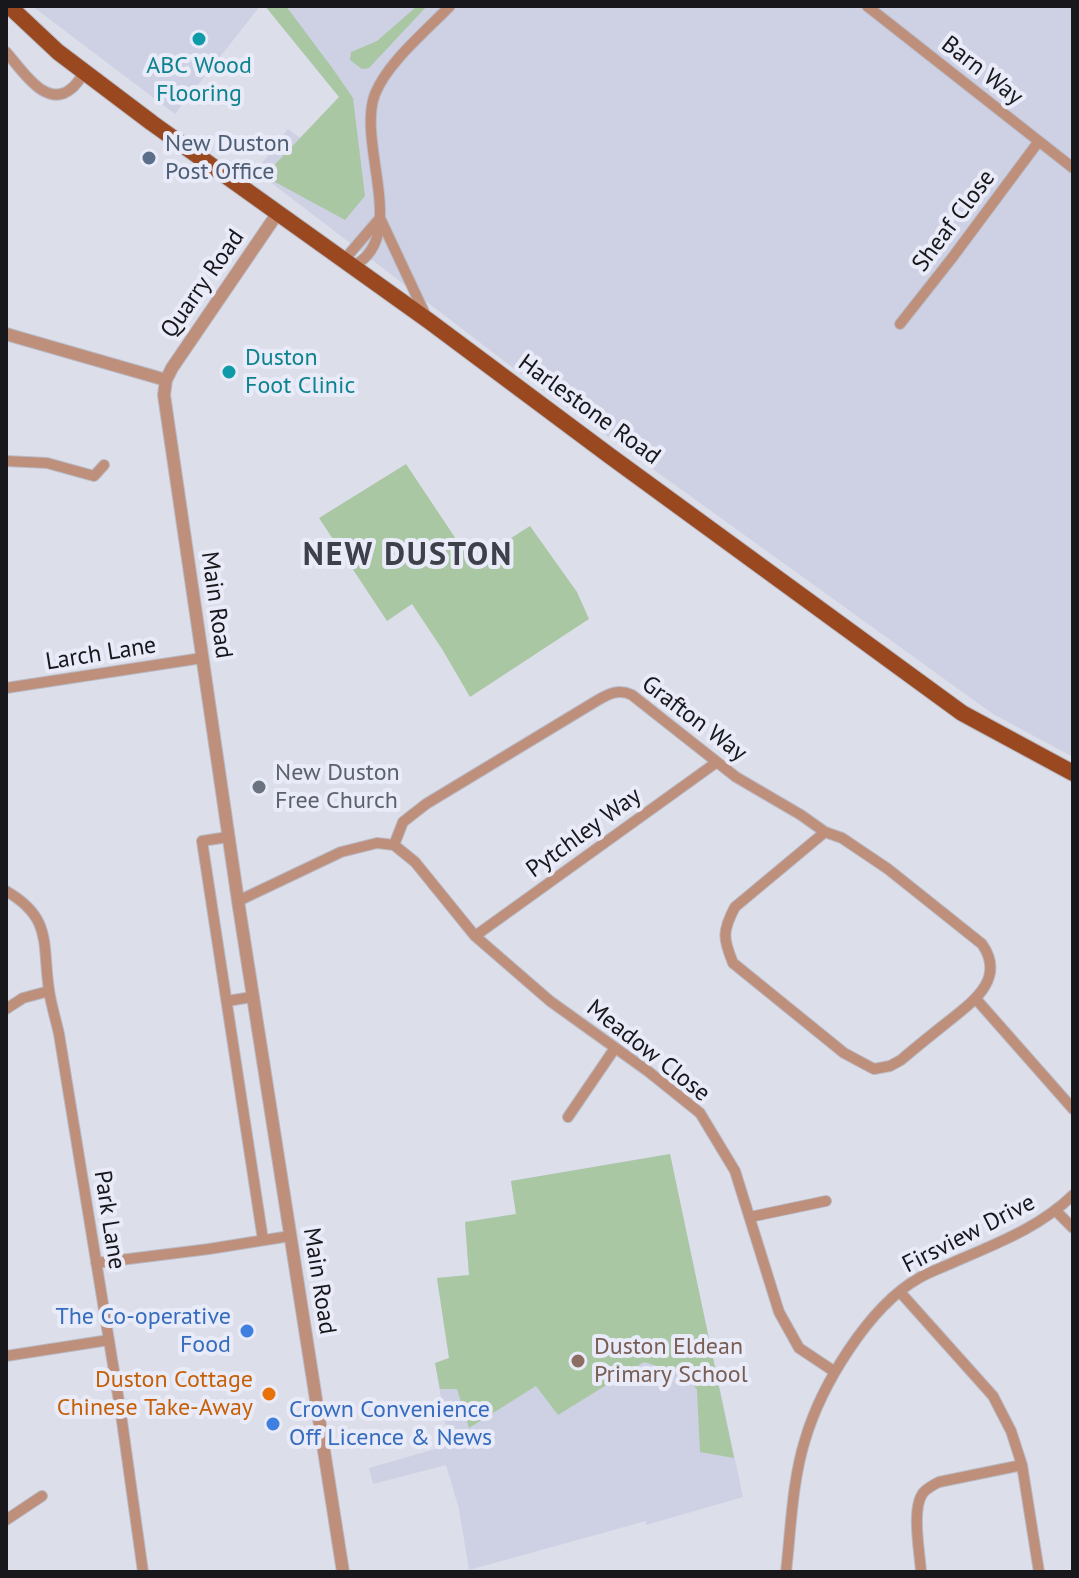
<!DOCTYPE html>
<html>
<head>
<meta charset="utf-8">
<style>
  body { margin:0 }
  #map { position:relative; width:1079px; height:1578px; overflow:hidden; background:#dcdeea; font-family:"PT Sans",sans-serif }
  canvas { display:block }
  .frame { position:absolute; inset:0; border:8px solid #17171c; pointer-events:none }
</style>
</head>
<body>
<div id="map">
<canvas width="1079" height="1578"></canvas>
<div class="frame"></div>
</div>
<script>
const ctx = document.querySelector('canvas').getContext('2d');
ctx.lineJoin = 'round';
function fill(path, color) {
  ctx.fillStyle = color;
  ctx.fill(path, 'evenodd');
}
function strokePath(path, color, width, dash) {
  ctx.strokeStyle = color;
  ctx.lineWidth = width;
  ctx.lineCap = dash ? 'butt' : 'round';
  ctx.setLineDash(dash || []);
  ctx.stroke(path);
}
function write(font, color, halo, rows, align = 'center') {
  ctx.font = font + ' "PT Sans",sans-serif';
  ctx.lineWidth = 8;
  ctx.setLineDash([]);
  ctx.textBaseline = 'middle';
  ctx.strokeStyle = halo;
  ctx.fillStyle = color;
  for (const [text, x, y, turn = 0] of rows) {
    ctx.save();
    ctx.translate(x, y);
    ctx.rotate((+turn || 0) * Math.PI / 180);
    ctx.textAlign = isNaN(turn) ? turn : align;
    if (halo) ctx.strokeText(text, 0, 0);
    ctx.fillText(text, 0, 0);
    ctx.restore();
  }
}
const built = new Path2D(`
  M32,6H260L175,114Z
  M265,6H1073V757L993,714L521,374L256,171L288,129L300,138L339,97Z
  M670,1154L743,1497L646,1525V1521L469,1570L459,1509L446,1465L373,1484L369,1468L449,1445L435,1363L449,1358L437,1278L469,1275L465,1222L516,1214L511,1181Z`);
const green = new Path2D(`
  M265,6H286L333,69L353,98L365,196L345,220L264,176L339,97Z
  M417,6H427L369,68L362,69L350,60L351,52L377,41Z
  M406,464L472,563L530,526L577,592L589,619L470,697L442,649L412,604L387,621L319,518Z
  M670,1154L734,1458L700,1452L697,1390L686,1375L644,1362L558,1415L536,1386L469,1428L457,1389H440L435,1363L449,1358L437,1278L469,1275L465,1222L516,1214L511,1181Z`);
const minor = new Path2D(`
  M867,6L1073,168
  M6,52C21,68 46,111 72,88C77,84 81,77 84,73
  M381,220L425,314
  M344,260L380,218
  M353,266C410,238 356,143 375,94C388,62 426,31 450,6
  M900,324L952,258L1039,141
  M6,461L47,463L94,476L104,465
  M6,688L202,658
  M228,837L202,841L263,1240
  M394,845L403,822L426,804L598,700C610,693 619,689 632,695L736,777L801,815L825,832L842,838L888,869L982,944C1007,980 971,1003 945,1024C930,1036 915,1048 901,1060L890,1066L874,1069L844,1053L733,963C723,939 722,931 735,907L825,832
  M394,845L415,862L475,936L550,1001L649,1072L700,1113L735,1171L779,1312L799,1348L835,1372
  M6,891C53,918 42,944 49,990C51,1005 56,1020 59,1034L121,1414L143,1572
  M238,901L341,852L377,843L394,845
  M475,936L717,762
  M976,999L1073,1109
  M227,1001L252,997
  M6,1009L23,998L49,991
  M568,1117L615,1048
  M1056,1211L1073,1228
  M750,1217L826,1201
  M96,1263L209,1249L290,1236
  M900,1292L993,1396L1011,1431L1022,1465L1039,1572
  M6,1356L109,1340
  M6,1520L42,1496
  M786,1572C791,1528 792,1482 805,1440C821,1386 868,1307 919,1278C929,1272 941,1268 952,1263C995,1244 1039,1228 1073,1195
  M921,1572C920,1553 911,1509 923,1493C927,1488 933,1485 939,1482L1022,1465`);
const tertiary = new Path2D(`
  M277,214L172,368L166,380L164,395L238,901L343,1572
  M6,334L166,380`);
const primary = new Path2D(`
  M9,6L58,52L152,123L429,321L610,456L962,713L1073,773`);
const markers = [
  [199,39,8,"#0f9aa8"],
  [149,158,8,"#5c6f8a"],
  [229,372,8,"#0f9aa8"],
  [259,787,8,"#6b7280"],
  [247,1331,8,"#3f7fe0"],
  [578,1361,8,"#8d6e63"],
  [269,1394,8,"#e8710a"],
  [273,1424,8,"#3f7fe0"]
];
const cultureNames = [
  ["ABC Wood",199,66],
  ["Flooring",199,94],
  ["Duston",245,358,"left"],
  ["Foot Clinic",245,386,"left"]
];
const streetNames = [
  ["Barn Way",982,71,38],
  ["Sheaf Close",954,221,-53],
  ["Quarry Road",203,284,-55],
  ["Harlestone Road",589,410,36],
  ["Main Road",216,605,82],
  ["Larch Lane",101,654,-9],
  ["Grafton Way",694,719,37],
  ["Pytchley Way",584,833,-36],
  ["Meadow Close",648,1051,38],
  ["Park Lane",109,1220,81],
  ["Firsview Drive",969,1234,-27],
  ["Main Road",319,1281,81]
];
const serviceNames = [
  ["New Duston",165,144],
  ["Post Office",165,172]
];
const worshipNames = [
  ["New Duston",275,773],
  ["Free Church",275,801]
];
const shopNames = [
  ["The Co-operative",231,1317],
  ["Food",231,1345],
  ["Crown Convenience",289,1410,"left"],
  ["Off Licence & News",289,1438,"left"]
];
const educationNames = [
  ["Duston Eldean",594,1347],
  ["Primary School",594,1375]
];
const foodNames = [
  ["Duston Cottage",253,1380],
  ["Chinese Take-Away",253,1408]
];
const districtNames = [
  ["NEW DUSTON",408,556]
];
fill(built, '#ced1e4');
fill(green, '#aac7a4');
strokePath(minor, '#b9bac5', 12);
strokePath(tertiary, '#b9bac5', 14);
strokePath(primary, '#b9bac5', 18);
strokePath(minor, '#be8f7b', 10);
strokePath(tertiary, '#be8f7b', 12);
strokePath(primary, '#994820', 16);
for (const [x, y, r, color] of markers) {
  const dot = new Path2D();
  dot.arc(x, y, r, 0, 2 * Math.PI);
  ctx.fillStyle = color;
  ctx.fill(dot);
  strokePath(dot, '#e9ebf8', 3);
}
write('24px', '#0d838f', '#e9ebf8', cultureNames);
write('24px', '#17171c', '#e9ebf8', streetNames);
write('24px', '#4e5e75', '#e9ebf8', serviceNames, 'left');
write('24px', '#5b616d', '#e9ebf8', worshipNames, 'left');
write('24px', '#366cbe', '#e9ebf8', shopNames, 'right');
write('24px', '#785e54', '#e9ebf8', educationNames, 'left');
write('24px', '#c56008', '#e9ebf8', foodNames, 'right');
ctx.letterSpacing = '2px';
write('bold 32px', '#3e404a', '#e9ebf8', districtNames);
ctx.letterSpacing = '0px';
</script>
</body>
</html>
